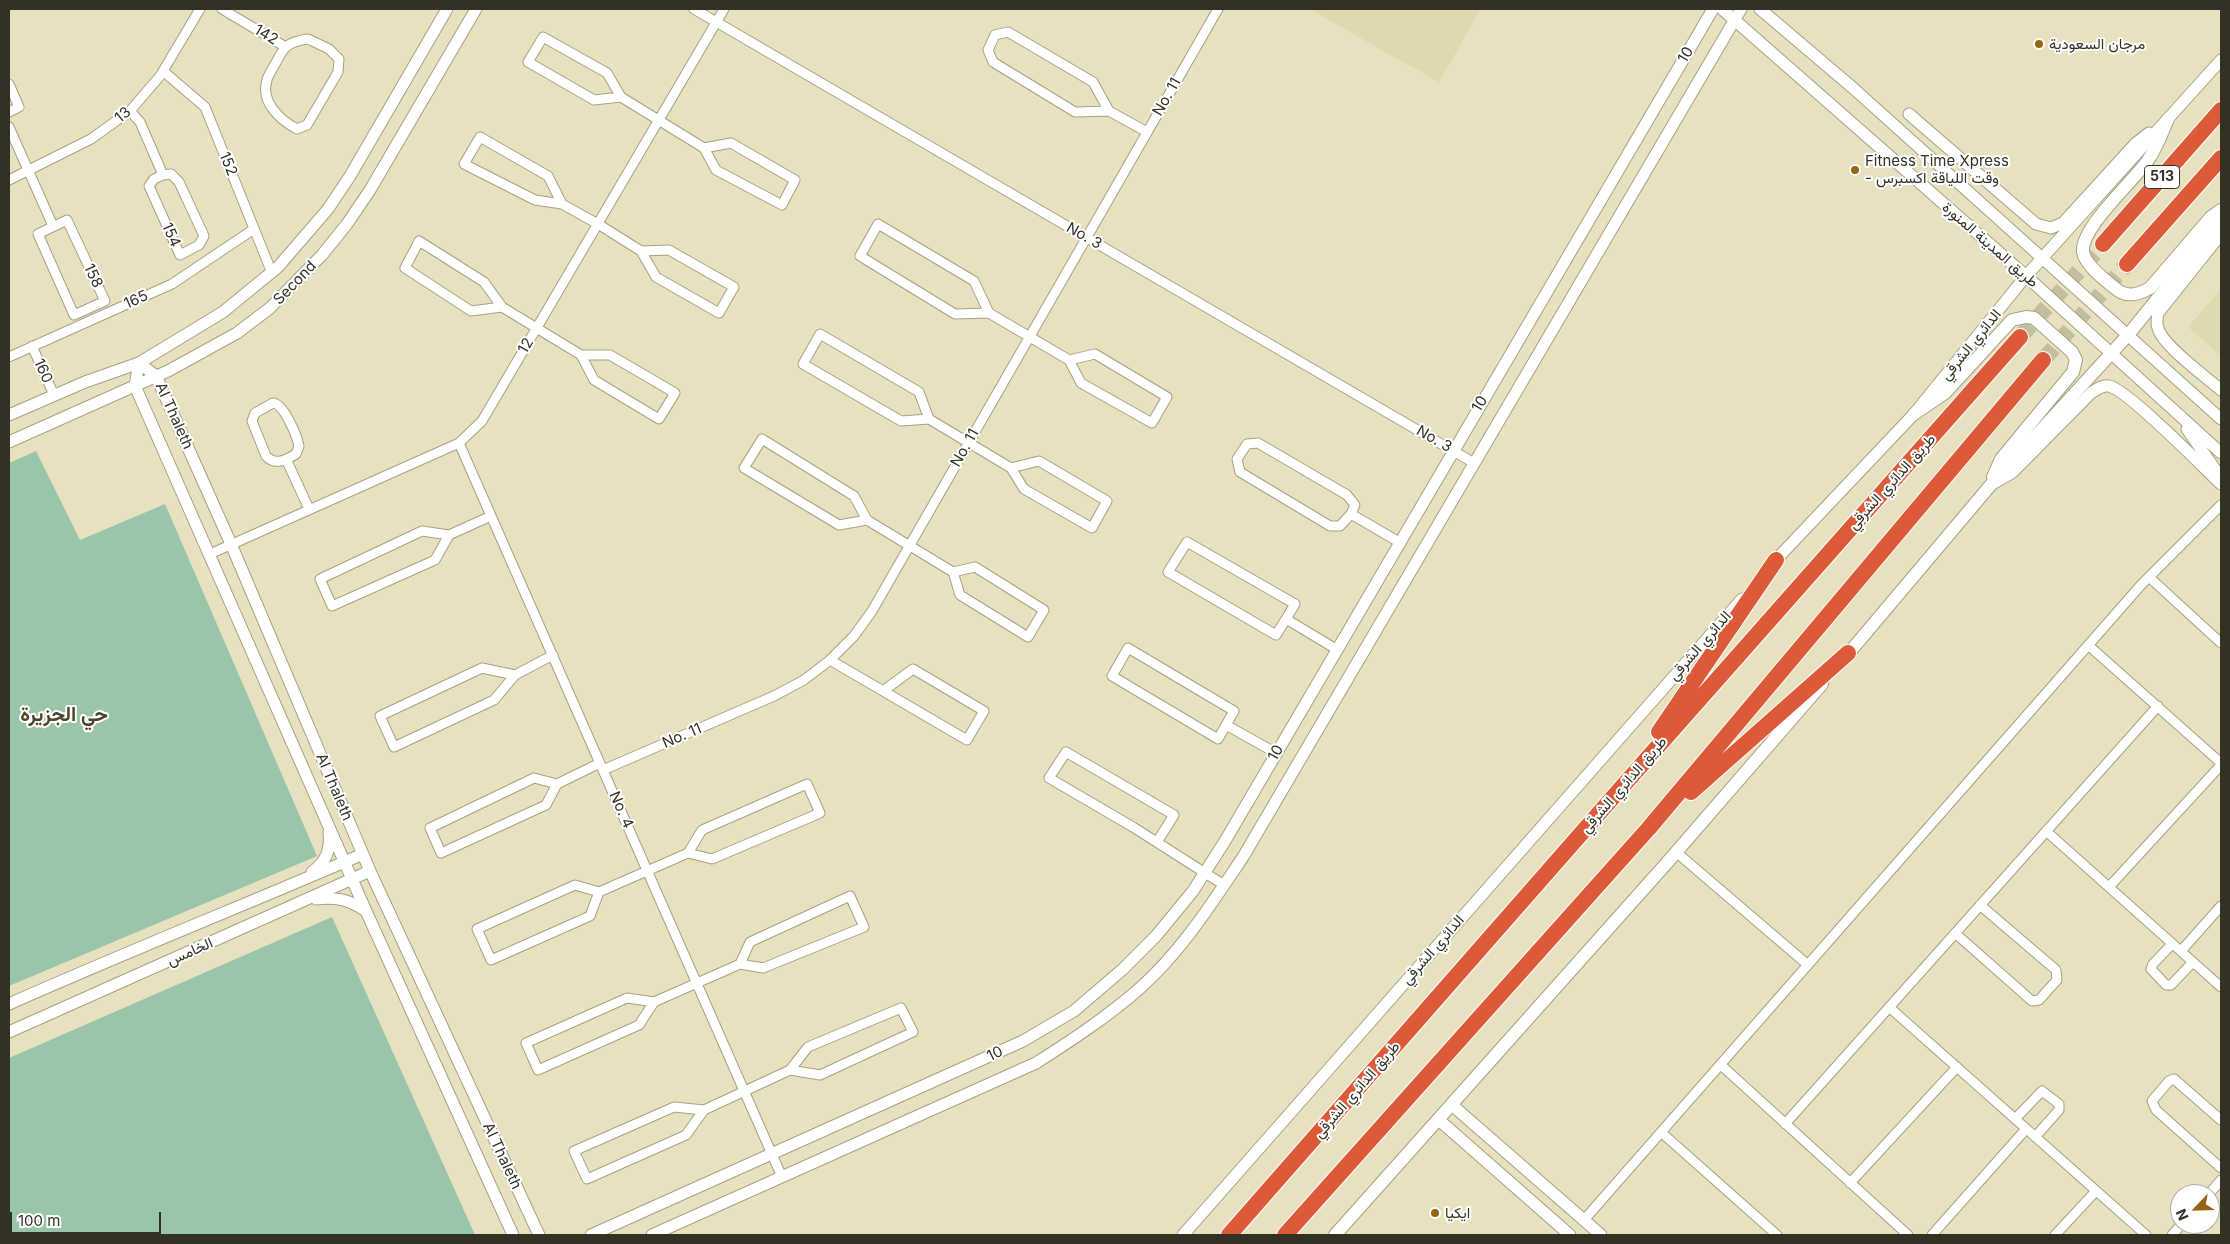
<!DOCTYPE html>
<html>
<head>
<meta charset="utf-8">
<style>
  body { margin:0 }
  #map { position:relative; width:2230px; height:1244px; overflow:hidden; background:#e8e1c0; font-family:Inter,sans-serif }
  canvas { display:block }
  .frame { position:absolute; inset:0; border:10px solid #333123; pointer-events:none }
  .north { position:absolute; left:2170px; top:1184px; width:50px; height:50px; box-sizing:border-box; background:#fff; border:1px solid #adada7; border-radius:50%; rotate:246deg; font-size:14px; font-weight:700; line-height:20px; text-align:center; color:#333123 }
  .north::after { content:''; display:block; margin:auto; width:18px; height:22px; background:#956616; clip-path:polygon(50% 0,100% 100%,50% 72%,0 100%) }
  .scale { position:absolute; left:10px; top:1212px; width:151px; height:22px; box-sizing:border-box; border:2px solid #333123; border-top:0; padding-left:6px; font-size:15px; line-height:18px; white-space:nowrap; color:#333123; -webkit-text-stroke:4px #fff; paint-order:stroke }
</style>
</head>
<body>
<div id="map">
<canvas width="2230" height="1244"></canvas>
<div class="frame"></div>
<div class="north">N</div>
<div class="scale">100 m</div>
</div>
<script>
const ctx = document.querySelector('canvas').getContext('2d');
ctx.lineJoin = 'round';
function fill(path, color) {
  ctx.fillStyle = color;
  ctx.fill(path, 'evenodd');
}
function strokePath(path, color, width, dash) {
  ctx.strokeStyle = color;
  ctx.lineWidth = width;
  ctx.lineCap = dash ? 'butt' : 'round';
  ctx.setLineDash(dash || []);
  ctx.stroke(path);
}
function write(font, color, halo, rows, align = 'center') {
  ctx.font = font + ' Inter,Vazirmatn,sans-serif';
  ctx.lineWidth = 4;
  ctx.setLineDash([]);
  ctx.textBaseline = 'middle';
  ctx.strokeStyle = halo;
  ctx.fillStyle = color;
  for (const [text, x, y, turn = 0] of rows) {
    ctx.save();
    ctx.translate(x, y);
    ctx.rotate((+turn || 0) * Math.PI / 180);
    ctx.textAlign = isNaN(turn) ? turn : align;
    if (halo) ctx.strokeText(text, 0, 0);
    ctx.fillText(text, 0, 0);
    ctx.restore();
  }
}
const built = new Path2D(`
  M1309,9H1481L1439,82Z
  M2221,289V356L2188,327Z`);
const green = new Path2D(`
  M36,451L80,540L165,504L317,856L9,986V463Z
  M332,917L475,1235H9V1058Z`);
const motorwayTunnel = new Path2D(`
  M2020,337L2103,244
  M2043,360L2127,264`);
const minor = new Path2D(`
  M222,9L284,46
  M694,9L1474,463
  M308,39L329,49L339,59L338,72L307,125L297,129C280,120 260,102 267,80C268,75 272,70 274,66C284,47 286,42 308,39Z
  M163,71L205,107L272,273
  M9,84L19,107L9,112
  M621,97L594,100L528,62L543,37L607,73L621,97L704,148L716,170L782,205L795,180L731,143L704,148
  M130,111L140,122L163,175L171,174L179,182L204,236L199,245L180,255L149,186L154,179L163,175
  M1109,111L1093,82L1008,32L995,35L988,50L993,62L1075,112L1109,111L1147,132
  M9,127L53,226
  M9,180L91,139L130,111L160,76L200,9
  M562,204L548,176L480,137L464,164L535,200L562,204L598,224L641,251L656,277L719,313L734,287L669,250L641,251
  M67,220L105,301L74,315L38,234Z
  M502,307L471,311L405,268L419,241L484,282L502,307L581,355L594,380L659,419L675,393L610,355H581
  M989,313L974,281L878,224L860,256L955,314L989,313L1069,360L1081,383L1152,423L1167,397L1095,354L1069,360
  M32,346L54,395
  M9,357L172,284L254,229
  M273,403C284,404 297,436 299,446L296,454C286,460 275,466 266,456L252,421L255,413Z
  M929,419L919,392L820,334L803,364L901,421L929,419L1011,468L1024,489L1092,528L1107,501L1039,461L1011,468
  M459,443L782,1177
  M286,459L309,509
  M1351,514L1340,526H1330L1240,472L1237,459L1247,444L1258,443L1347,495L1355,505L1351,514L1399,542
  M867,520L854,496L762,439L744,468L839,525L867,520L953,572L960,595L1028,637L1044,610L975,567L953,572
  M449,535L435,560L332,606L320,579L422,531L449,535L491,516
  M210,554L459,443L482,421L724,9
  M2149,577L2221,643
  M1286,619L1276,635L1168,572L1187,542L1295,604L1286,619L1336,649
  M2088,645L2221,763
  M830,660L967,740L984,711L913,669L883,691
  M515,675L482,668L380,716L394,747L494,700L515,675L553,655
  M1226,725L1218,739L1112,676L1128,648L1234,711L1226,725L1276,753
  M603,770L774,696L804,680L830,660L854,636L872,611L1218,9
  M557,784L534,778L430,828L441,853L546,805L557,784L600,763
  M2046,831L2221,987
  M1157,842L1174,815L1066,752L1049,778L1133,827L1224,885
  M1676,852L1808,965
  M2109,887L2221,765
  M599,892L575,885L477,929L491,960L590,916L599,892L688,853L702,830L807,784L820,813L712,859L688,853
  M1955,933L2032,1001L2039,1000L2057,980L2056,970L1980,905
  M2172,944L2153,964L2151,969L2166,985H2171L2193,962
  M2181,951L2221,906
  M654,1002L627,998L526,1043L538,1070L639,1025L654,1002L740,964L750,942L850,896L864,927L763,968L740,964
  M1889,1007L2146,1235
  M1721,1065L1908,1235
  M704,1110L674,1107L574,1151L587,1179L686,1135L704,1110L790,1070L808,1047L901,1008L913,1032L820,1075L790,1070
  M2015,1119L2042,1091L2059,1104V1110L2035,1137
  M2221,1120L2174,1079L2169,1081L2152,1101L2156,1110L2221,1168
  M1785,1124L2158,706
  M1662,1133L1777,1235
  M1850,1183L1957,1067
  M2209,1194L2221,1180
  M1584,1220L2141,585L2221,505
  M1932,1235L2026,1129
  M2055,1235L2096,1191
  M2172,1235L2182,1224`);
const tertiary = new Path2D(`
  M1722,9L2026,276L2221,453
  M1760,9L1853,88L2221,419
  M1909,114L2036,224L2051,228L2063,223L2136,143L2149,133
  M2221,234L2158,313C2157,318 2156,323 2158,328C2162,345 2206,377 2221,390
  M9,415L85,382L139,363L223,312L278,267L328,209L350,176L447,9
  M2187,429L2219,475
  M9,442L168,371L237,333L270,308L322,255L347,224L370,190L476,9
  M1996,482L2013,472L2091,393C2097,389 2102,385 2109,386C2128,390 2203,467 2221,484
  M1772,564L1914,414L2026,276L2221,60
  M312,872C326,862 331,850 329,832
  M316,899C336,897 348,899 366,911
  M9,1004C126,952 245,905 363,854
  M9,1032L370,871
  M1452,1105L1601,1235
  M1439,1120L1570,1235
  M513,1235L366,911L135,386L139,363L156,376L231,544L370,871L539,1235
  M591,1235L1023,1041L1074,1011L1123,969L1156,936L1193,891L1225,841L1713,9
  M652,1235L1036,1063C1072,1040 1107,1017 1139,989C1181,952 1212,903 1243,857L1741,9
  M1183,1235L1742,599`);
const secondary = new Path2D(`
  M2168,119C2162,132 2157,148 2148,160C2134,181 2080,228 2083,252C2085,265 2105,280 2115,288C2126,298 2138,295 2150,288L2211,217L2221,210
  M1914,414L1945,393L2012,320L2026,317L2034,318L2072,352L2076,360L2073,372L2001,459L1993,477
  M1843,660L1989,487L2128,335L2221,220
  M1335,1235L1665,865L1822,684`);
const motorway = new Path2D(`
  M2103,244L2221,110
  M2127,264L2221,158
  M1659,732L1776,560
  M1691,792L1848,653
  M1229,1235L1622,787L2020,337
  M1285,1235L1649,828L2043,360`);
const markers = [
  [2039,44,5,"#956616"],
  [1855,170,5,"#956616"],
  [1435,1213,5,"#956616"]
];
const shields = [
  [2162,177,35]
];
const shieldNames = [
  ["513",2162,177]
];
const streetNames = [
  ["142",266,35,31],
  ["10",1686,55,-59],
  ["No. 11",1167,97,-60],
  ["13",123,115,-40],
  ["152",228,164,68],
  ["154",171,235,66],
  ["No. 3",1084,236,30],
  ["طريق المدينة المنورة",1990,245,41],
  ["158",93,276,65],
  ["Second",295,283,-46],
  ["165",136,300,-24],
  ["الدائري الشرقي",1971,345,-51],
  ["12",526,346,-60],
  ["160",43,371,66],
  ["10",1480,404,-59],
  ["Al Thaleth",174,416,66],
  ["No. 3",1434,439,30],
  ["No. 11",965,448,-60],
  ["طريق الدائري الشرقي",1892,482,-48],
  ["الدائري الشرقي",1700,646,-49],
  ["No. 11",682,736,-23],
  ["10",1276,753,-60],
  ["طريق الدائري الشرقي",1624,785,-49],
  ["Al Thaleth",334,787,67],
  ["No. 4",621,810,66],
  ["الدائري الشرقي",1433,950,-49],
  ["الخامس",190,952,-24],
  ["10",995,1054,-26],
  ["طريق الدائري الشرقي",1357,1090,-49],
  ["Al Thaleth",502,1156,65]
];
const poiNames = [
  ["مرجان السعودية",2049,44],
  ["Fitness Time Xpress",1865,161],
  ["- وقت اللياقة اكسبرس",1865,178],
  ["ايكيا",1445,1213]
];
const districtNames = [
  ["حي الجزيرة",64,715]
];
fill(built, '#e0d8af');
fill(green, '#99c5a9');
strokePath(motorwayTunnel, '#c4bea1', 16, [16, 8]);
strokePath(minor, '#a7a181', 11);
strokePath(tertiary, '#a7a181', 13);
strokePath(secondary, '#a7a181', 14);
strokePath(motorway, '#fff', 18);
strokePath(minor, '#fff', 9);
strokePath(tertiary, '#fff', 11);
strokePath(secondary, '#fff', 12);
strokePath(motorway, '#dd5a38', 16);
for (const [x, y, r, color] of markers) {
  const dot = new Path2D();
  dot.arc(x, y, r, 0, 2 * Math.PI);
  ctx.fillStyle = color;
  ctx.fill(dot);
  strokePath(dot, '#fff', 2);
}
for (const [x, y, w] of shields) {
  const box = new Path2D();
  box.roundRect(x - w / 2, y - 11.5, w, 23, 4);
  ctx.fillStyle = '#fff';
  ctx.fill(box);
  strokePath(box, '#333123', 1);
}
write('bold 14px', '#333123', null, shieldNames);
write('15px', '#333123', '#fff', streetNames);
write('15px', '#333123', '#fff', poiNames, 'left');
write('bold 20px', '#4a4528', '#fff', districtNames);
</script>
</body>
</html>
